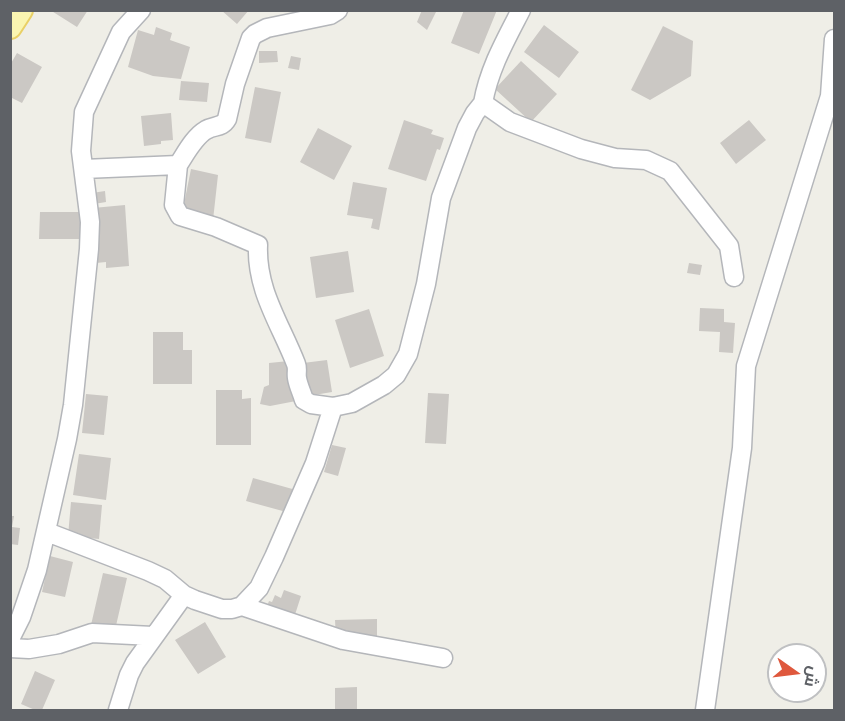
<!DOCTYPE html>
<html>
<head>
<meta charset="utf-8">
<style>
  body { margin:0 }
  #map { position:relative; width:845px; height:721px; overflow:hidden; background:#efeee7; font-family:Barlow,Cairo,sans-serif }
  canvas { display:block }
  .frame { position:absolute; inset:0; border:12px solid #5e6166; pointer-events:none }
  .north { position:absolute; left:767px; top:643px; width:60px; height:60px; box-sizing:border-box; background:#fff; border:2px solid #bfc0c2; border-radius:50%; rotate:104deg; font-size:16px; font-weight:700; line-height:24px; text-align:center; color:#5e6166 }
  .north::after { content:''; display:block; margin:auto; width:21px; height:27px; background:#df583d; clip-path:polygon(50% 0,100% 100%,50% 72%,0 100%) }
</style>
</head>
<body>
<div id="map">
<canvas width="845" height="721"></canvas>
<div class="frame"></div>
<div class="north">ش</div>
</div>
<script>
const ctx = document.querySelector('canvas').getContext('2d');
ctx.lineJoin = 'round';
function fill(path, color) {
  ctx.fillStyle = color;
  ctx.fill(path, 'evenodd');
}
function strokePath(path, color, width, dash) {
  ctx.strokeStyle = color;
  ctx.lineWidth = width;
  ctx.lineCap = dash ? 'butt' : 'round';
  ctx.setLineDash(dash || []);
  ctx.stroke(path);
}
const building = new Path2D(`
  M50,10H88L77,27Z
  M221,10H249L237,24Z
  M422,10H437L427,30L417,22Z
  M464,10H497L479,54L451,43Z
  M544,25L579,52L559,78L524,52Z
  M663,26L693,41L691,76L650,100L631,90Z
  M156,27L172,33L170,40L190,47L181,79L153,76L128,67L138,30L154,35Z
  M259,51H277L278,62L259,63Z
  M17,53L42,67L22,103L10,97V65Z
  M291,56L301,58L299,70L288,68Z
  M521,61L557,94L531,122L495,89Z
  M181,81L209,83L207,102L179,100Z
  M255,87L281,92L271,143L245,138Z
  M171,113L173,140L161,141V144L144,146L141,116Z
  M404,120L433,130L431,134L444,138L440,150L437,149L426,181L388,169Z
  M749,120L766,140L736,164L720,143Z
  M318,128L352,146L334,180L300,162Z
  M191,169L218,175L213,220L182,214Z
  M353,182L387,188L379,230L371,228L373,219L347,215Z
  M105,191L106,202L94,204L92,193Z
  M125,205L129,266L106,268V262L96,263L93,208Z
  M40,212H80V239H39Z
  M348,251L354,292L316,298L310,257Z
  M689,263L702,265L700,275L687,273Z
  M700,308L724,309V322L735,323L733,353L719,352L720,332L699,331Z
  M369,309L384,356L350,368L335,320Z
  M153,332H183V350H192V384H153Z
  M327,360L332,392L308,396L303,363Z
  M289,361L296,401L270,406L260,404L264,387L269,385V363Z
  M216,390H242V399L251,398V445H216Z
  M428,393L449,394L446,444L425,443Z
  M86,394L108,396L104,435L82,433Z
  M332,445L346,448L338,476L324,472Z
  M79,454L111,458L106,500L73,495Z
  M253,478L296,490L290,513L246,501Z
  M71,502L102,505L99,539L68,536Z
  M10,516H14L12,527L20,528L18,545L10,544Z
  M50,556L73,562L65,597L42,592Z
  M103,573L127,578L115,630L91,625Z
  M284,590L301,596L291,627L263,617L269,601L272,602L275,595L281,598Z
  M377,619V637L336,638L335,620Z
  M205,622L226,657L198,674L175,640Z
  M35,671L55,680L42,710H35L21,704Z
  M357,687V710H335V688Z`);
const minor = new Path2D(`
  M483,103C489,69 505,41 521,10
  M178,165C186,153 194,137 206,130C214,125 222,128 227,119L235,84L251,38L255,34L267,28L330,15L338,10
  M84,169L178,165L174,205L180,216L216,227L258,245C256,290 280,323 296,364C298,369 296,373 297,378C298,385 302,393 304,400L311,404L333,407
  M47,532L148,571L165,579L184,595L195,600L222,609H232L242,606L259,588L274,557L315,463L333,407L352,403L384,385L396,375L408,354L426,284L441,198L467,128L475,113L483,103L510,122L581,149L615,158L646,160L670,171L729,246L734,277
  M242,606L343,640L443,658
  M10,639L21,617L37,570L67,439L73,405L89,249L90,222L81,151L84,112L121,32L141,10
  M10,648L29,649L59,644L92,633L153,636
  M118,710L129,675L135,663L184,595
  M705,710L742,448L746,366L830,96L834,39`);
const major = new Path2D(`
  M10,27L21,10`);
fill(building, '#cbc8c4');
strokePath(minor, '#b4b6ba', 21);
strokePath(major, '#e9d066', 26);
strokePath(minor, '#fff', 18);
strokePath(major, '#faf5b1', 22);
</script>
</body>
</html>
